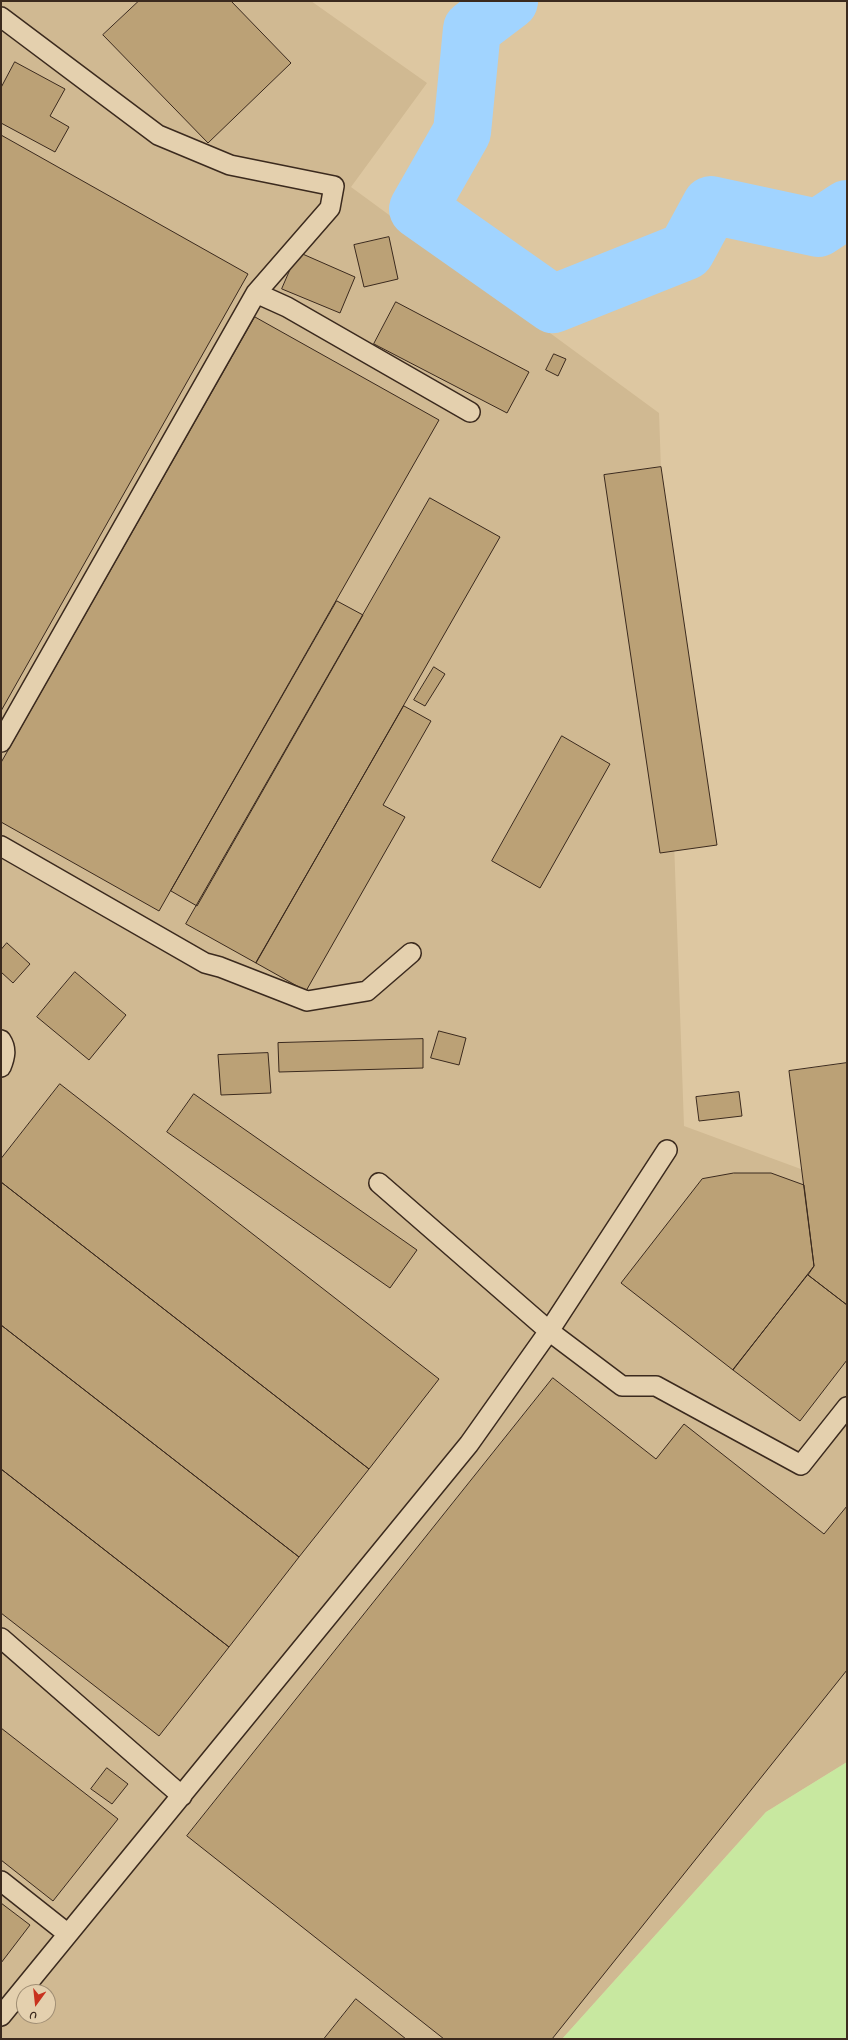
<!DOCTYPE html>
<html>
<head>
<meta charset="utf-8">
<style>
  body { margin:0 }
  #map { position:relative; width:848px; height:2040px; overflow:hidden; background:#ddc7a1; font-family:Mynerve,sans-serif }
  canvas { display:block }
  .frame { position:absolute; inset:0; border:2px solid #3b2a1e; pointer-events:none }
  .north { position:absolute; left:16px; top:1984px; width:40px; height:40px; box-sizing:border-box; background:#e4d0ae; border:1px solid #a08e74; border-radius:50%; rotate:195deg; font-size:11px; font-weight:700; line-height:16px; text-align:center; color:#3b2a1e }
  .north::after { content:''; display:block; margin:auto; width:14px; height:18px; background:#c8321e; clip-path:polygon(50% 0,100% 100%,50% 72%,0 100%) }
</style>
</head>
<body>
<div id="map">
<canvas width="848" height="2040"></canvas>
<div class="frame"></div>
<div class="north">U</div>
</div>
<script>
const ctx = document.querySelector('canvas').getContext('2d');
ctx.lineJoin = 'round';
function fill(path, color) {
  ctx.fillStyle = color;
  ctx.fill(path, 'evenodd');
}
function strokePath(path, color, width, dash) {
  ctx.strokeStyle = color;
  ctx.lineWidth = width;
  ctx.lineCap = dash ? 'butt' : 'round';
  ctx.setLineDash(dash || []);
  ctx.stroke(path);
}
const built = new Path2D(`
  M1,1H311L427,83L351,187L659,413L684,1126L847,1186V1762L766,1812L562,2039H1ZM24,1992H48V2016H24Z`);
const green = new Path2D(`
  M847,1762V2039H562L766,1812Z`);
const river = new Path2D(`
  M509,1L472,29L462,132L418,209L553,304L686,251L711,205L818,228L847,209`);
const building = new Path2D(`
  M139,1H231L291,63L208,143L103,35Z
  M15,62L65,89L50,116L69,127L55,152L1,123V88Z
  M1,135L248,274L1,711Z
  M389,237L398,279L364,287L354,245Z
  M298,252L355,277L340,313L282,289Z
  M396,302L529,372L507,413L374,344Z
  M255,317L439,420L159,911L1,822V763Z
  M554,354L566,359L558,376L546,370Z
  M661,467L717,845L660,853L604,475Z
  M430,498L500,537L256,963L186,924Z
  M337,601L363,615L197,906L171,891Z
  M434,667L445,674L425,706L414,700Z
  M404,706L431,721L383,805L405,817L306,991L256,963Z
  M562,736L610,764L540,888L492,861Z
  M7,943L30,964L13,983L1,972V950Z
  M75,972L126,1015L89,1060L37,1017Z
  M439,1031L466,1038L459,1065L431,1058Z
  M423,1039V1068L279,1072L278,1043Z
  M268,1053L271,1093L221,1095L218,1055Z
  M847,1063V1305L808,1275L814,1266L789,1071Z
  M60,1084L439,1379L369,1469L1,1182V1159Z
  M739,1092L742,1116L699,1121L696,1097Z
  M194,1094L417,1250L390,1288L167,1132Z
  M734,1173H771L804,1185L814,1266L733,1370L621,1283L702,1179Z
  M1,1182L369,1469L299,1557L1,1325Z
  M808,1275L847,1305V1360L800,1421L733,1370Z
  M1,1325L299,1557L229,1647L1,1469Z
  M553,1378L656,1459L684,1424L824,1534L847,1506V1670L552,2039H444L187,1836Z
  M1,1469L229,1647L159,1736L1,1613Z
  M1,1728L118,1819L53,1901L1,1860Z
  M107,1768L128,1784L112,1804L91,1789Z
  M1,1903L30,1925L1,1963Z
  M356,1999L406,2039H324Z`);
const lane = new Path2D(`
  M1,17L158,135L230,165L334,186L330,208L256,293L1,742
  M256,293L287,307L470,412
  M1,846L205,963L220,967L307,1001L367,991L411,953
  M1,1040C7,1049 5,1057 1,1067
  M379,1183L549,1331L667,1150
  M1,1638L182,1796
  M1,1881L68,1934
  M1,2016L469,1444L549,1331L622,1386H656L801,1465L847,1407`);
fill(built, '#d0b992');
fill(green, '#c8e8a0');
strokePath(river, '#a1d4ff', 58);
fill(building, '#bba176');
strokePath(building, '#3b2a1e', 1);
strokePath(lane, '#3b2a1e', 22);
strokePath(lane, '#e4d0ae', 19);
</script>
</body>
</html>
